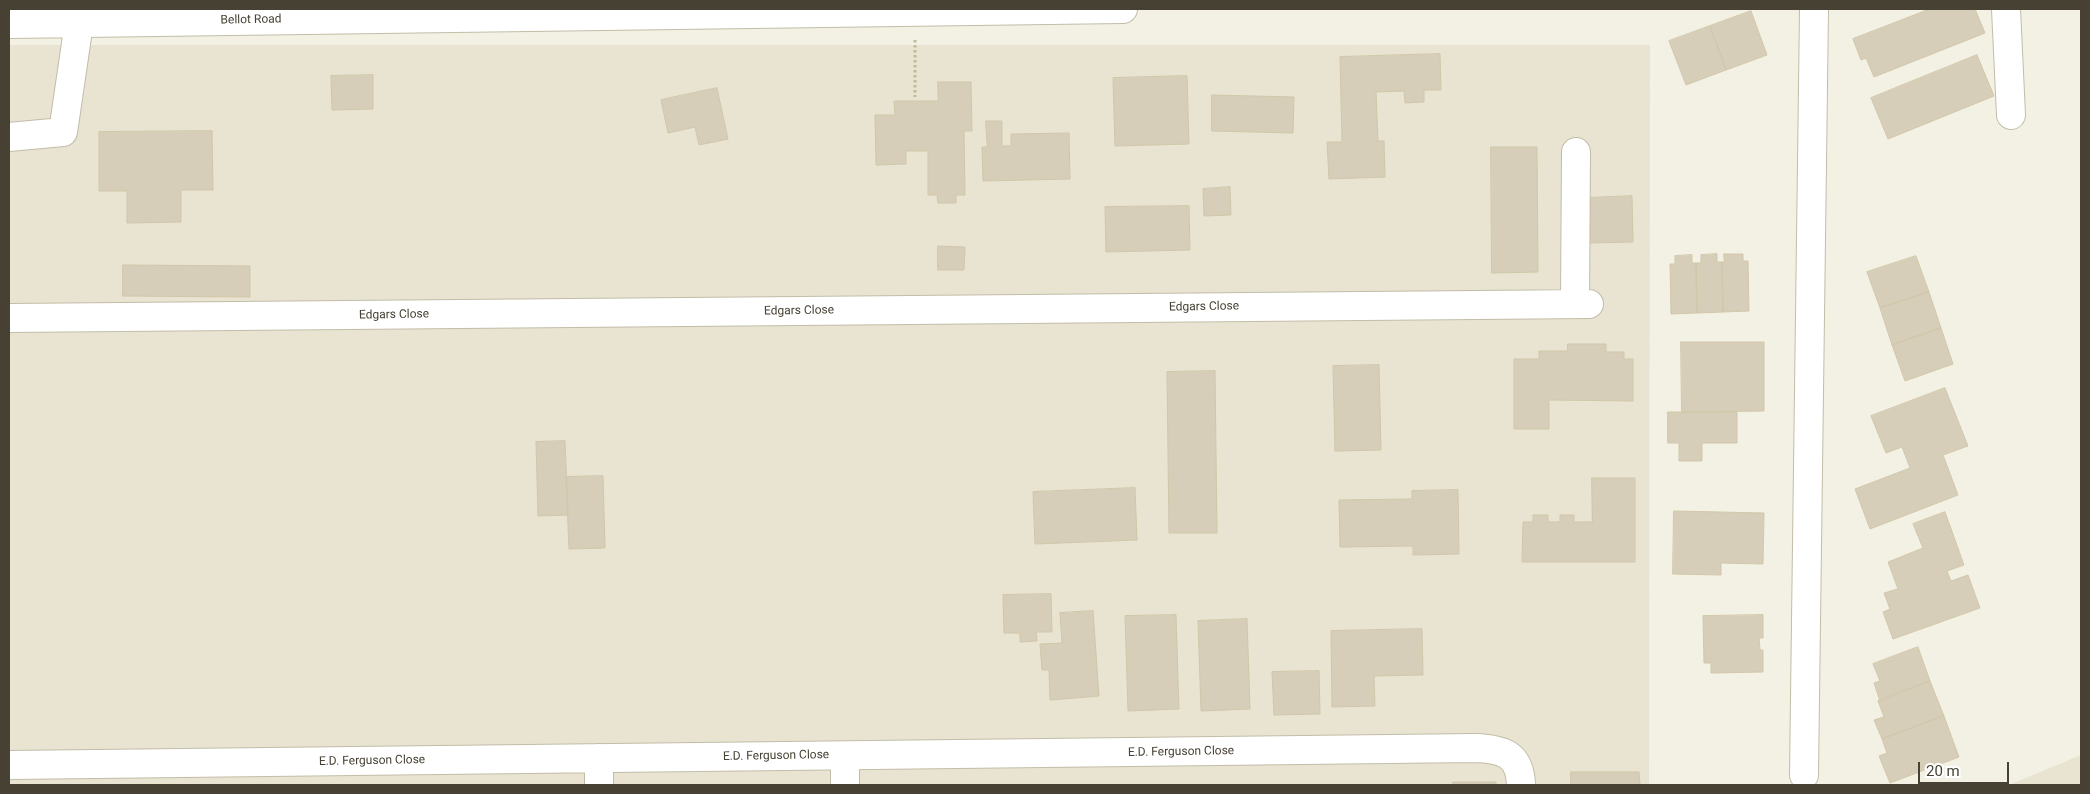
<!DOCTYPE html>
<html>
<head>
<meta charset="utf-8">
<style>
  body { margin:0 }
  #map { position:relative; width:2090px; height:794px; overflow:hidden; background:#f3f1e3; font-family:Roboto,sans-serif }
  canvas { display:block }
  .frame { position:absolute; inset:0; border:10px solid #464133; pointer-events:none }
  .scale { position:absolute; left:1918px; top:762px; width:91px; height:22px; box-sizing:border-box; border:2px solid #464133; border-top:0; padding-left:6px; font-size:15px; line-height:18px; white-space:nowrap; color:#464133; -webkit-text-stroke:4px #fff; paint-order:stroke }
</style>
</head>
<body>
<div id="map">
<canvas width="2090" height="794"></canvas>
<div class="frame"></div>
<div class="scale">20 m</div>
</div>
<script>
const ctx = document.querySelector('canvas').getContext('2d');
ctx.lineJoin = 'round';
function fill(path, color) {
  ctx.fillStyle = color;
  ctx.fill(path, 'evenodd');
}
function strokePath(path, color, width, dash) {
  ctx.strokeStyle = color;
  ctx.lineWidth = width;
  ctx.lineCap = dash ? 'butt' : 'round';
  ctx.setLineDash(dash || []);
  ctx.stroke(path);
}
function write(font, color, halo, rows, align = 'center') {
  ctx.font = font + ' Roboto,sans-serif';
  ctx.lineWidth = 4.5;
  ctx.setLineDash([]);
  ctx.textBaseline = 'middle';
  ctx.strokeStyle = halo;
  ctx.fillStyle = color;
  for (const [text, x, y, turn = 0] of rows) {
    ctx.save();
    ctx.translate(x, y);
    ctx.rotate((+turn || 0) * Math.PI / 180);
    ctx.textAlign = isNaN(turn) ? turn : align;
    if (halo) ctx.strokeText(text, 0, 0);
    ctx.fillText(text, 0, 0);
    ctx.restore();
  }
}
const residential = new Path2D(`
  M9,45H1650L1649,785H9Z
  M2081,755V785H2009Z`);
const building = new Path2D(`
  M1930,9H1975L1985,33L1874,77L1866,58L1861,60L1853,39Z
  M1751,11L1767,55L1726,70L1710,26Z
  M1710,26L1726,70L1686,85L1669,41Z
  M1440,54L1441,90H1424V102L1405,103L1404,91L1376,92L1378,141H1384L1385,177L1329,179L1327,142H1342L1340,57Z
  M1977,55L1994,96L1888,139L1871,98Z
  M373,75V109L332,110L331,76Z
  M1187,76L1189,144L1115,146L1113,78Z
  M938,82H971L972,131H964L965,195H956V203H938L937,195H928V151H906V164L876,165L875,115H895L894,101H938Z
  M717,88L728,139L699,145L695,127L668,133L661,100Z
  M1212,95L1294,97L1293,133L1212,131Z
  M986,121H1002V146H1011V134L1069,133L1070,179L983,181L982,147H987Z
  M212,131L213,190H181V222L127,223V191H99V132Z
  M1491,147H1537L1538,272L1492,273Z
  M1230,187L1231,215L1204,216L1203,189Z
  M1632,196L1633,242L1589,243L1587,198Z
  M1189,206L1190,250L1106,252L1105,207Z
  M938,246L965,247L964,270H938Z
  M1717,254V262H1722L1723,312L1697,313L1696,263H1701V255Z
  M1724,254H1743V261H1748L1749,311L1723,312L1722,262H1724Z
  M1692,255V263H1696L1697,313L1671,314L1670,264H1675V256Z
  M1916,256L1929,292L1880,308L1867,272Z
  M123,265L250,266V297L123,296Z
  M1929,292L1941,328L1892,345L1880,308Z
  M1941,328L1953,364L1905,381L1892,345Z
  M1681,342H1764V411L1682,412Z
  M1568,344H1606V352H1624V359H1633V401L1549,400V429H1514V359H1539V351H1567Z
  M1379,365L1381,450L1335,451L1333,366Z
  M1215,371L1217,533H1169L1167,372Z
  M1945,388L1968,446L1943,455L1958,495L1870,529L1855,489L1910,468L1902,447L1886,453L1871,416Z
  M1668,412H1737V443H1702V461H1679V443H1668Z
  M565,441L568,515L538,516L536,442Z
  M603,476L605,548L569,549L566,477Z
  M1592,478H1635V562H1522L1523,522H1533V515H1548V522H1560V515H1574V522H1592Z
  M1135,488L1137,540L1035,544L1033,492Z
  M1458,490L1459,554L1413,555V546L1340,547L1339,500L1412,499V491Z
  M1674,511L1764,513L1763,564L1721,563V575L1673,574Z
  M1945,512L1964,565L1947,571L1951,581L1968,575L1980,608L1893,639L1883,612L1890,609L1884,593L1898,589L1888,562L1923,548L1913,524Z
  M1051,594L1052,632H1036L1037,641L1020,642V633H1004L1003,595Z
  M1093,611L1099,696L1050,700L1049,670H1042L1040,644L1062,643L1060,613Z
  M1176,615L1179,709L1128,711L1125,616Z
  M1763,615V638H1759L1760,650H1763V672L1711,673V663H1704L1703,616Z
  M1247,619L1250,709L1201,711L1198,621Z
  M1422,629L1423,675L1374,676L1375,706L1332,707L1331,631Z
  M1918,647L1930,681L1880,701L1874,683L1880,681L1873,664Z
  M1319,671L1320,714L1274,715L1272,672Z
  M1930,681L1944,716L1882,739L1874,720L1884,717L1878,701Z
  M1944,716L1959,757L1890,783L1879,756L1887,753L1882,739Z
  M1571,772H1639L1640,785H1571Z
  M1453,782H1496V785H1453Z`);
const path = new Path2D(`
  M915,40V97`);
const minor = new Path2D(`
  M2006,9L2011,115
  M9,24L1123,9
  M9,137L63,132L79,23
  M1575,304L1576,152
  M9,318L1589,304
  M599,758V785
  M9,765L1475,748C1503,749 1520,754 1521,785
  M1804,775L1814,9
  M845,785V756`);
const streetNames = [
  ["Bellot Road",251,20,-1],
  ["Edgars Close",1204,307,-1],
  ["Edgars Close",799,311,-1],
  ["Edgars Close",394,315,-1],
  ["E.D. Ferguson Close",1181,752,-1],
  ["E.D. Ferguson Close",776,756,-1],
  ["E.D. Ferguson Close",372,761,-1]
];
fill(residential, '#e8e4d1');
fill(building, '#d6ceb8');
strokePath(building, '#d1c7aa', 1);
strokePath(minor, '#c2bda8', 30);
strokePath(path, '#c2b995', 3, [2.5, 2.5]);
strokePath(minor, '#fff', 28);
write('12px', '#464133', '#fff', streetNames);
</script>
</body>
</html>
